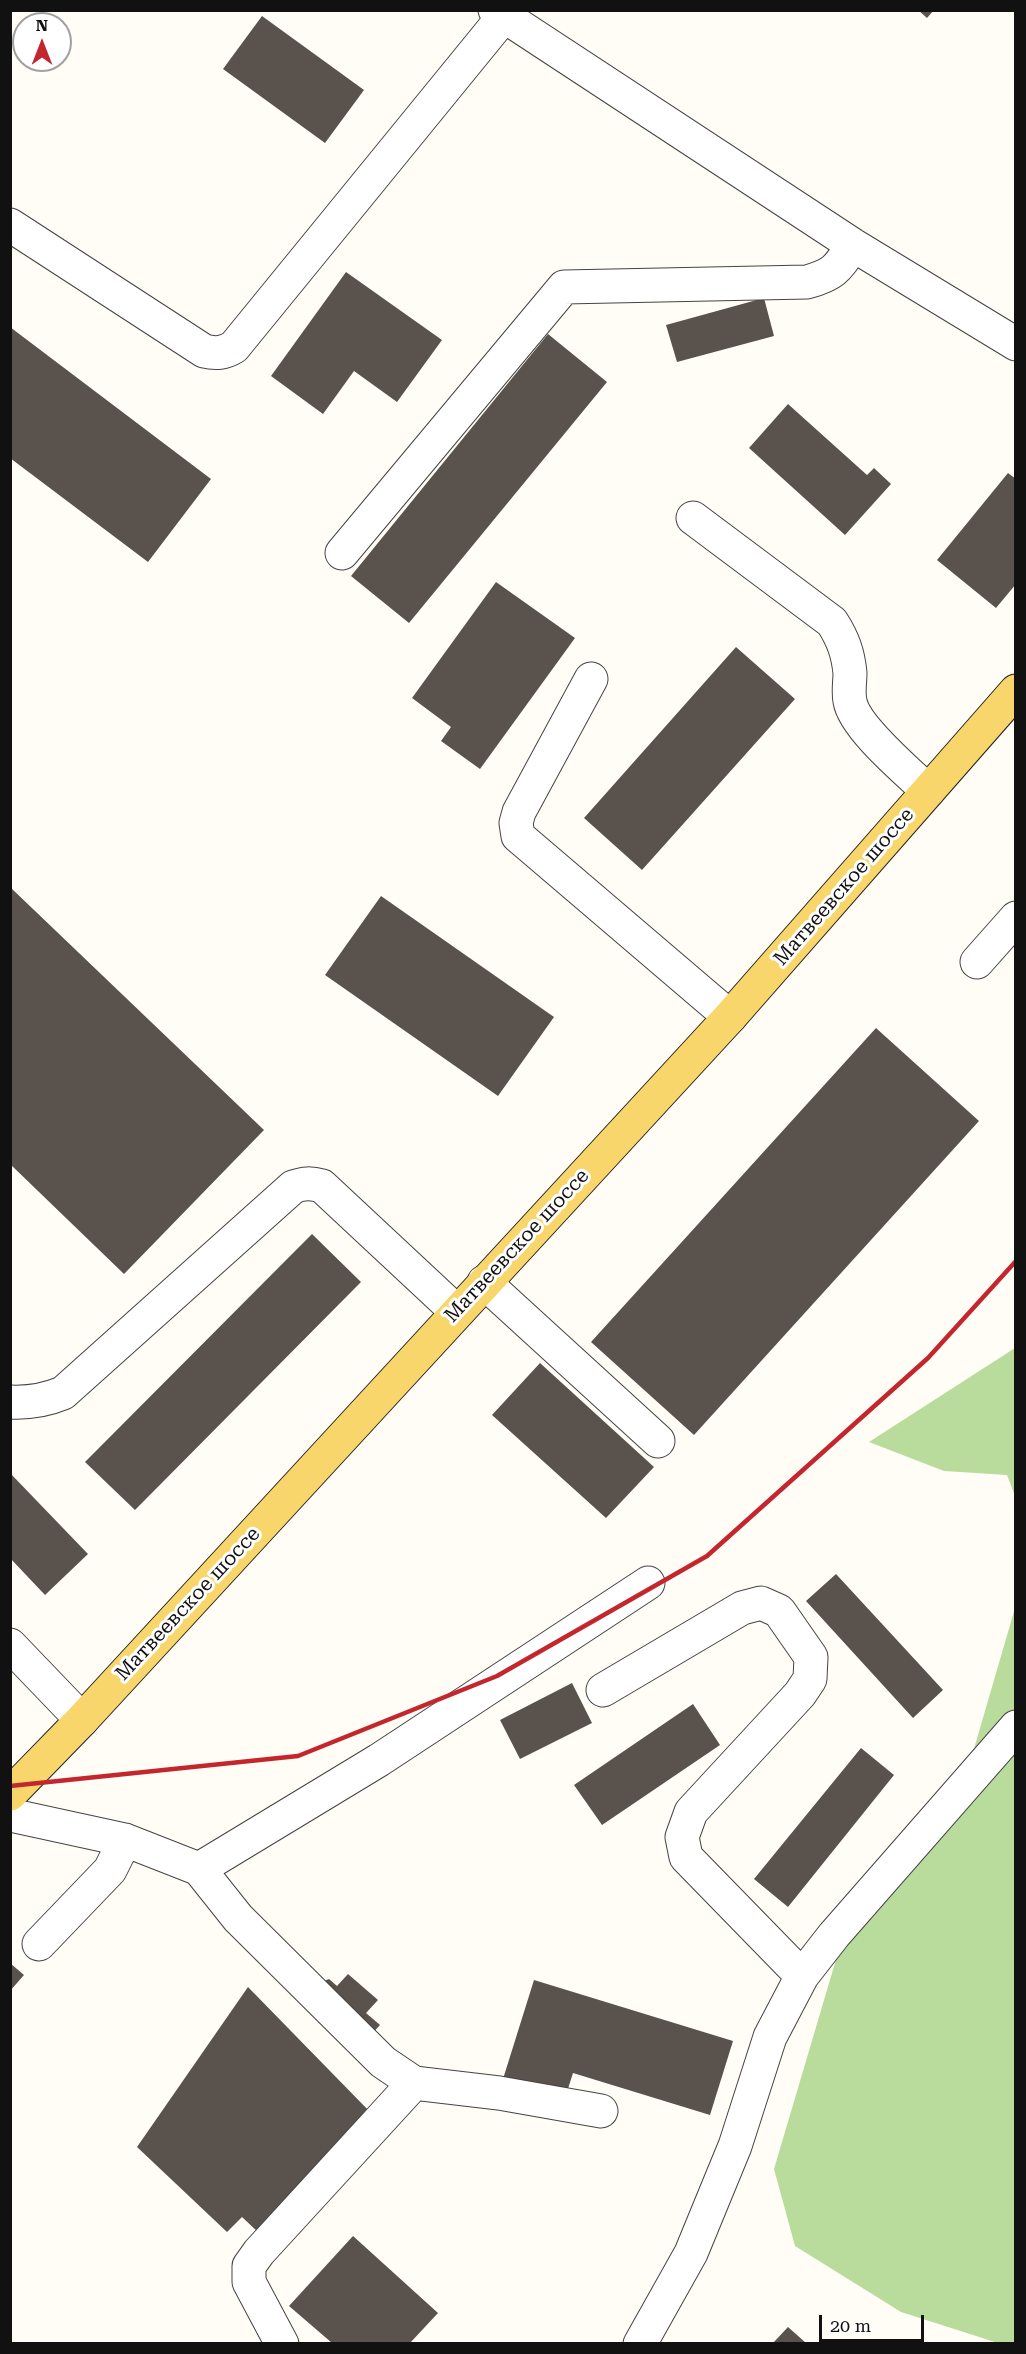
<!DOCTYPE html>
<html>
<head>
<meta charset="utf-8">
<style>
  body { margin:0 }
  #map { position:relative; width:1026px; height:2354px; overflow:hidden; background:#fffdf5; font-family:"Roboto Serif",serif }
  canvas { display:block }
  .frame { position:absolute; inset:0; border:12px solid #111; pointer-events:none }
  .north { position:absolute; left:12px; top:12px; width:60px; height:60px; box-sizing:border-box; background:#fff; border:2px solid #a0a0a0; border-radius:50%; rotate:0deg; font-size:16px; font-weight:700; line-height:24px; text-align:center; color:#111 }
  .north::after { content:''; display:block; margin:auto; width:21px; height:27px; background:#c4262e; clip-path:polygon(50% 0,100% 100%,50% 72%,0 100%) }
  .scale { position:absolute; left:819px; top:2315px; width:105px; height:27px; box-sizing:border-box; border:3px solid #111; border-top:0; padding-left:8px; font-size:18px; line-height:21px; white-space:nowrap; color:#111; -webkit-text-stroke:4px #fff; paint-order:stroke }
</style>
</head>
<body>
<div id="map">
<canvas width="1026" height="2354"></canvas>
<div class="frame"></div>
<div class="north">N</div>
<div class="scale">20 m</div>
</div>
<script>
const ctx = document.querySelector('canvas').getContext('2d');
ctx.lineJoin = 'round';
function fill(path, color) {
  ctx.fillStyle = color;
  ctx.fill(path, 'evenodd');
}
function strokePath(path, color, width, dash) {
  ctx.strokeStyle = color;
  ctx.lineWidth = width;
  ctx.lineCap = dash ? 'butt' : 'round';
  ctx.setLineDash(dash || []);
  ctx.stroke(path);
}
function write(font, color, halo, rows, align = 'center') {
  ctx.font = font + ' "Roboto Serif",serif';
  ctx.lineWidth = 6;
  ctx.setLineDash([]);
  ctx.textBaseline = 'middle';
  ctx.strokeStyle = halo;
  ctx.fillStyle = color;
  for (const [text, x, y, turn = 0] of rows) {
    ctx.save();
    ctx.translate(x, y);
    ctx.rotate((+turn || 0) * Math.PI / 180);
    ctx.textAlign = isNaN(turn) ? turn : align;
    if (halo) ctx.strokeText(text, 0, 0);
    ctx.fillText(text, 0, 0);
    ctx.restore();
  }
}
const forest = new Path2D(`
  M1015,1348V1496L1007,1475L944,1471L869,1442Z
  M1015,1608V2343H998L901,2312L795,2246L774,2169L843,1936L969,1766Z`);
const building = new Path2D(`
  M918,10H934L927,18Z
  M262,16L364,90L325,143L223,69Z
  M346,272L442,340L397,402L354,371L323,414L271,376Z
  M764,298L774,336L677,362L666,325Z
  M10,327L211,479L148,562L10,458Z
  M548,334L607,382L409,623L351,576Z
  M788,404L867,475L874,468L891,484L845,535L749,448Z
  M1008,473L1016,479V584L996,608L937,560Z
  M496,582L575,638L480,769L441,741L451,727L412,698Z
  M736,647L795,699L642,870L584,818Z
  M10,887L264,1130L124,1274L10,1164Z
  M381,896L554,1017L498,1096L325,975Z
  M876,1028L979,1121L694,1435L591,1342Z
  M312,1234L361,1282L135,1510L85,1462Z
  M540,1363L654,1467L606,1518L492,1415Z
  M10,1473L88,1554L45,1595L10,1558Z
  M836,1574L943,1690L913,1718L806,1601Z
  M572,1683L592,1723L520,1759L500,1720Z
  M693,1704L720,1745L602,1825L574,1785Z
  M861,1748L894,1775L788,1907L754,1879Z
  M10,1963L24,1975L10,1991Z
  M348,1974L378,2000L366,2013L380,2025L367,2039L319,1983L329,1979L337,1986Z
  M534,1980L733,2041L710,2115L573,2073L565,2098L503,2079Z
  M248,1987L372,2114L260,2234L242,2217L227,2232L137,2147Z
  M353,2236L438,2313L410,2343H332L289,2306Z
  M788,2327L806,2343H773Z`);
const minor = new Path2D(`
  M495,10L853,245L1016,344
  M10,225L204,351C216,354 224,353 234,347L504,16
  M693,518L832,622C843,639 848,653 850,673C850,682 848,692 850,701C854,727 908,772 928,791
  M342,553L564,287L807,282C835,274 837,269 853,245
  M591,679L519,812L516,823L518,836L730,1017
  M977,962L1016,918
  M484,1282L658,1441
  M10,1402C30,1403 46,1400 63,1393L293,1187C304,1183 311,1183 322,1186L457,1312
  M10,1645L82,1720
  M603,1690L742,1608L761,1603L779,1611L811,1657L810,1679L800,1694L691,1812L682,1837L686,1857L802,1976
  M10,1815L125,1840L199,1869L238,1918L383,2062L414,2083L499,2093L601,2111
  M199,1869L379,1760L648,1583
  M39,1944L110,1870L125,1840
  M282,2344L249,2282V2266L259,2252L414,2083
  M640,2344L691,2253L735,2146L770,2037L802,1976L834,1935L1016,1727`);
const major = new Path2D(`
  M10,1794L82,1720L730,1017L1016,691`);
const rail = new Path2D(`
  M10,1786L298,1756L497,1676L707,1556L928,1358L1016,1261`);
const streetNames = [
  ["Матвеевское шоссе",844,887,-49],
  ["Матвеевское шоссе",517,1246,-47],
  ["Матвеевское шоссе",188,1604,-47]
];
fill(forest, '#b9dc9c');
fill(building, '#5a524d');
strokePath(minor, '#444', 35);
strokePath(major, '#222', 35);
strokePath(minor, '#fff', 33);
strokePath(major, '#f9d66b', 33);
strokePath(rail, '#c4262e', 4.5);
write('20px', '#111', '#fff', streetNames);
</script>
</body>
</html>
